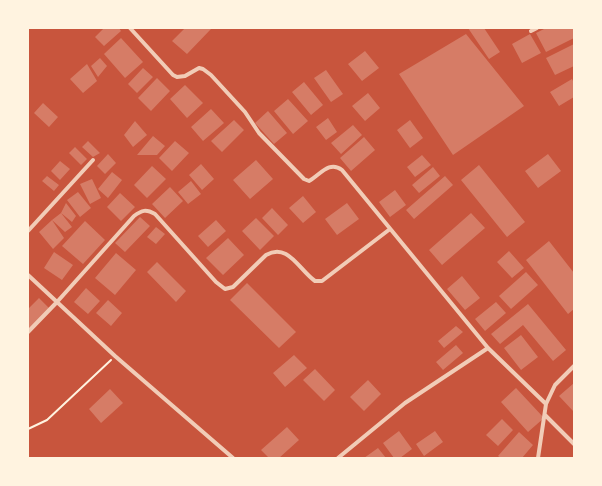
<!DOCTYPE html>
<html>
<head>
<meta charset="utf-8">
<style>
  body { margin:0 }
  #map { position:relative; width:602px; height:486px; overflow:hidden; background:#c8553d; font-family:Ubuntu,sans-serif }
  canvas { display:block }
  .frame { position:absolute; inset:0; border:29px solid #fff3e0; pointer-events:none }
</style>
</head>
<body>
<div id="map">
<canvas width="602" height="486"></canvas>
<div class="frame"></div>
</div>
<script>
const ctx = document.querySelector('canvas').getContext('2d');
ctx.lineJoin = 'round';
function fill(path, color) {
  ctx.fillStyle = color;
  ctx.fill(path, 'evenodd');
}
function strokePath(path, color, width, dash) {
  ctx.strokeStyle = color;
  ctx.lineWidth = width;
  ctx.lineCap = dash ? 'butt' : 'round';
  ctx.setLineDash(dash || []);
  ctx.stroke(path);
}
const building = new Path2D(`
  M104,28H119L121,31L104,46L95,37Z
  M185,28H210L211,29L187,54L172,41Z
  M468,28H484L500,52L489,59Z
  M546,28H574V38L546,52L536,33Z
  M466,34L524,106L453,155L399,74Z
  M530,34L541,53L522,63L512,44Z
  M121,38L143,62L125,78L104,54Z
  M574,44V66L555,75L546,58Z
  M365,51L379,68L362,81L348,64Z
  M100,58L107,66L98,77L91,66Z
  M87,64L97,81L83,93L70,79Z
  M143,68L153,77L137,93L128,84Z
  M326,70L343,94L331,102L314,78Z
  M157,78L170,91L151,111L138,98Z
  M572,79L574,83V97L559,106L550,92Z
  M304,82L323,105L311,115L292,92Z
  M185,85L203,103L187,118L170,99Z
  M368,93L380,108L365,121L352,106Z
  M288,99L308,121L293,134L274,111Z
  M43,103L58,117L49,127L34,113Z
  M211,109L224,123L203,141L191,127Z
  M268,111L287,133L274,144L255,123Z
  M328,118L337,132L326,140L316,127Z
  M234,120L244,130L222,152L211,141Z
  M410,120L423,138L410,148L397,130Z
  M135,121L147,135L133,147L124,135Z
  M353,125L362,135L341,154L331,143Z
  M153,136L165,146L157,155H137Z
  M364,137L375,150L351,171L340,158Z
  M88,141L100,153L93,157L82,147Z
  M175,141L189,153L172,171L159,158Z
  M75,147L87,159L81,165L69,153Z
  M108,154L116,163L105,174L97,166Z
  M548,154L561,171L538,188L525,171Z
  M422,155L431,165L415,177L407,167Z
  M256,160L273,179L250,199L233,180Z
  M60,161L70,169L60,180L51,171Z
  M201,164L214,179L202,190L189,175Z
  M479,165L525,222L507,237L461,180Z
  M152,166L166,179L147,198L134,185Z
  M433,167L440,176L419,193L412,185Z
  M112,172L122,180L108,198L98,189Z
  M47,176L59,185L54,191L42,181Z
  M445,176L453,185L414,219L406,210Z
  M92,179L101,198L90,204L80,184Z
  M191,181L201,194L188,204L178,192Z
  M170,187L183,201L165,218L152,204Z
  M395,190L406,205L390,217L379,202Z
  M78,192L91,208L80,217L67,200Z
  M120,193L135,207L121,221L107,207Z
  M303,196L316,212L303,223L289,208Z
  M66,203L76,216L72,222L61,213Z
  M347,203L359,219L337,235L325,219Z
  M272,208L288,225L278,235L262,218Z
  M61,213L72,227L65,232L52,220L64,238L53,249L39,232L52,220Z
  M471,213L485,228L442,265L429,250Z
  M140,217L150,226L125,252L115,243Z
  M256,218L274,236L260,250L242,231Z
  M216,220L226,231L208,247L198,236Z
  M85,221L105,240L83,264L62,246Z
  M156,227L165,234L156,244L147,237Z
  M228,238L244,255L223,275L206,258Z
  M549,241L574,273V309L568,314L526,260Z
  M509,251L524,268L512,278L497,262Z
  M54,252L73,265L62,280L44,268Z
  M116,253L136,270L115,295L95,278Z
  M157,262L186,291L176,302L147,272Z
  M526,272L538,285L511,309L499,296Z
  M462,276L480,298L465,310L447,289Z
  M247,283L296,332L279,348L230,300Z
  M86,288L100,301L88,314L74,302Z
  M39,298L50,309L28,330V309Z
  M108,300L122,313L111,326L96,313Z
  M496,302L506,313L485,331L475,319Z
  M528,304L566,350L553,361L523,325L500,344L491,334Z
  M456,326L463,332L444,348L438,341Z
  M521,335L538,357L521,370L504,348Z
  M456,345L463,353L443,370L436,362Z
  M294,355L307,368L285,387L273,373Z
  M315,369L335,390L324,401L303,380Z
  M368,380L381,394L364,411L350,397Z
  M574,383V412L559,396Z
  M516,388L544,418L528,432L501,402Z
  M110,389L123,403L101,423L89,409Z
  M502,419L513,430L498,446L486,435Z
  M287,427L299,440L279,458H269L261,450Z
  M399,431L412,449L400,458H394L383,443Z
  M435,431L443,442L424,456L416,444Z
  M519,432L533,445L522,458H501L498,456Z
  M378,448L386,458H364Z`);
const path = new Path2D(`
  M28,429L47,420L111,360`);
const minor = new Path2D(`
  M130,28L173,75L177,77L185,76L199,68L203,69L211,75L245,112L259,133L304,179L309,181C320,175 329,160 342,170L488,348L546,404
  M531,31L537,28
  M28,231L93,160
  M28,275L115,356L233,458
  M28,332L57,302L134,216C142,210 146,209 155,214L216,282L225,289L233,287L266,255C288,242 299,270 315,281H322L390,229
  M545,415L574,444
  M338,458L405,403L488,348
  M538,458L546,404L555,385L574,366`);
fill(building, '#d67c66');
strokePath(path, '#fff3e0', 2);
strokePath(minor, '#f1ccb7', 4);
</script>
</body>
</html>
